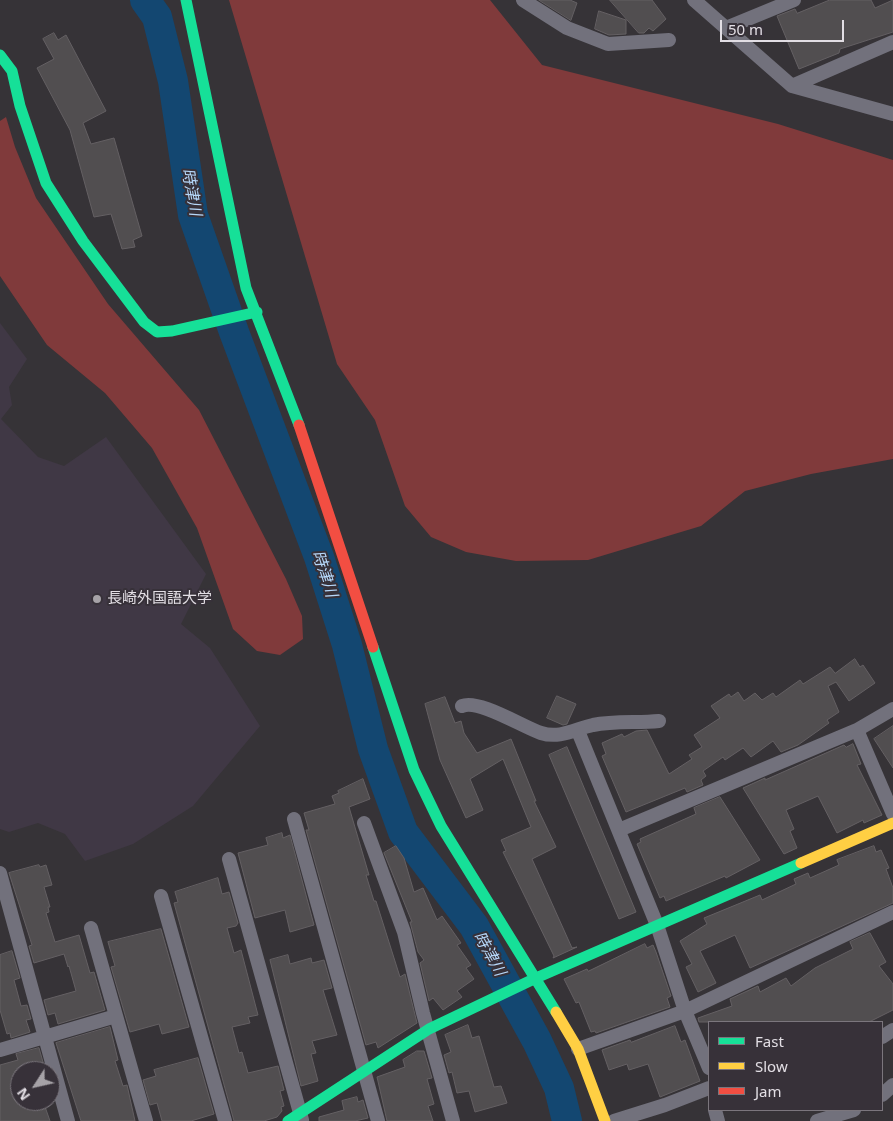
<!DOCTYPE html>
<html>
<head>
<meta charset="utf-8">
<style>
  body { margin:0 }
  #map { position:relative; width:893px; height:1121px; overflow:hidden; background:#363337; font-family:"Noto Sans",sans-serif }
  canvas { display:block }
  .legend { position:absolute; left:708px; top:1021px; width:175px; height:90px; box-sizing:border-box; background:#373139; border:1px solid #7b767d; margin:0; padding:6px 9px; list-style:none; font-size:15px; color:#e2dee4 }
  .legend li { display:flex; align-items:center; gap:10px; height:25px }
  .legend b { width:25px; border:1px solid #7b767d }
  .north { position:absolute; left:10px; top:1061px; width:50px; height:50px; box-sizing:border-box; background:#373139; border:1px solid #7b767d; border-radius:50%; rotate:235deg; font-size:14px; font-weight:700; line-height:20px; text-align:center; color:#e2dee4 }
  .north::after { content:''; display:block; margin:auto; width:18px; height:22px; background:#a6a2a7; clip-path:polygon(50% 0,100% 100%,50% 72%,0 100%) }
  .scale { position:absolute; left:720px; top:20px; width:124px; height:22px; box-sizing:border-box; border:2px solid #e2dee4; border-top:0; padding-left:6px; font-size:15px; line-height:18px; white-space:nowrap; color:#e2dee4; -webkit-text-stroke:4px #373139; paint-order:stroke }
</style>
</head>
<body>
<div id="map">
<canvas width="893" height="1121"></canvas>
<ul class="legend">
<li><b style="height:6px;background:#16e098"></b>Fast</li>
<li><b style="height:6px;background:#ffcf43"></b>Slow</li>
<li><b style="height:6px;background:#f24e42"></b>Jam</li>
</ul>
<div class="north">N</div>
<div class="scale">50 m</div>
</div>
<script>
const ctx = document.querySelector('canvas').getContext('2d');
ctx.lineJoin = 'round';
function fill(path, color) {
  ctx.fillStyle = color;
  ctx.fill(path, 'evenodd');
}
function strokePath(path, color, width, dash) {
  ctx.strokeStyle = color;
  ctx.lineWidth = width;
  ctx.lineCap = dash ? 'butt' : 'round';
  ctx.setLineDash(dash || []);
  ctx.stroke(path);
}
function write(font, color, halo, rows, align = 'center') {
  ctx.font = font + ' "Noto Sans","Noto Sans JP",sans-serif';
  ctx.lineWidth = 4;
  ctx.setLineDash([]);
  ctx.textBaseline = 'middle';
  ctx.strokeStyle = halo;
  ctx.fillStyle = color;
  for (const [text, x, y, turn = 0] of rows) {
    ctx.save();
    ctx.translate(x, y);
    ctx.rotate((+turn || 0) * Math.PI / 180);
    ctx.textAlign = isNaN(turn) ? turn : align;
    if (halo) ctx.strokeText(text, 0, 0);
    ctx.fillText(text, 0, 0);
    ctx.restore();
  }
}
const built = new Path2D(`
  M0,323L27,359L9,387L12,405L1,419L38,457L64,466L106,437L206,574L181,624L210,648L260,726L193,806L133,844L85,861L65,834L38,823L9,832L0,829Z`);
const green = new Path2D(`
  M229,0H490L542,65L778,124L893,160V459L811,474L745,491L701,526L588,560L516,561L466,552L431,537L405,506L375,420L337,364Z
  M6,117L15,147L36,198L108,304L199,410L286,579L302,616L303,639L280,655L257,651L233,629L197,528L152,448L105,393L47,345L0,276V121Z`);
const river = new Path2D(`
  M145,0L157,17L173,81L193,215L234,332L319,557L347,645L373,749L403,832L474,926L537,1041L559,1088L567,1121`);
const building = new Path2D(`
  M539,0H570L577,3L571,20Z
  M610,0H652L666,19L653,31L649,28L644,33H639Z
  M830,0H871L875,8L893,0V32L840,49L839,53L799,69L777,16L795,9L797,13Z
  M599,11L626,20V34L609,35L595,29Z
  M54,33L58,40L66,35L106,111L83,123L91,144L114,138L142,236L133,240L135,247L122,249L111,214L94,217L70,130L37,68L54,59L43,39Z
  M855,659L860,667L863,665L875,683L849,701L836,682L828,686L839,712L827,720L829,723L798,745L781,752L773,741L751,757L743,748L725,760L723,757L703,771L706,776L701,780L703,785L687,792L685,788L626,812L602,756L606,754L602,743L622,734L624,737L636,731L647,730L669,774L692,759L689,755L702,747L694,735L720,718L711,706L729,694L731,697L738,692L744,701L755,693L762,700L773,693L776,697L800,680L803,684L830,667L835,673Z
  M557,696L576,704L567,724L563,725L547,718Z
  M445,697L455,723L461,721L464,733L477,753L511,739L536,801H534L556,847L532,859L572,948L577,947L553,958L554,956L503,852L506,851L501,840L531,827L503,759L470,779L483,810L466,818L440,760L425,704Z
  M893,726V768L874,739Z
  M853,744L861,764L857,765L882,815L864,823L863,820L837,833L818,796L786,810L794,829L790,831L797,848L784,854L743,788L765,778V780L844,745L846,747Z
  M567,747L636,912L619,919L549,755Z
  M363,779L370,799L349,807L369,875H366L374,901H376L400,977L405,974L417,1023L378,1048L376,1042L366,1045L306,830H309L304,813L335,804L332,796L339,793L338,791Z
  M720,797L760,860L726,878L725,876L666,901L664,896L660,898L637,844L641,842L640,839L696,814L694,808Z
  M282,833L283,838L290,835L314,925L290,932L285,910L255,918L238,853L268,845L266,838Z
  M396,846L404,858L414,892L423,888L437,920L442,916L461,943L457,945L471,965L466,968L474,979L457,991L462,997L443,1010L433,998L429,1001L420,963L424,960L418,952L410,922H412L384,853Z
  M874,846L876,852L881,850L889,868L886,869L893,888V903L750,968L735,935L700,951L716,983L698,992L686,967L692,964L680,941L707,924L704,918L760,895L762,900L796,884L794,879L808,873L810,878L839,865L837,860Z
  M39,865L40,867L46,865L52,885L44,887L50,907H48L49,912L46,913L55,942L79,935L90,973L94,972L105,1010L58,1024L55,1013L48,1015L44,1000L76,991L69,966L68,967L64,954L34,963L29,946L32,945L9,873Z
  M218,878L222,894L229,892L238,923L236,926L227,928L234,953L241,950L258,1015L248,1017L250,1023L232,1027L239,1053L242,1052L248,1073L278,1066L284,1090L280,1091L284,1106L281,1107L282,1111L277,1117L264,1121H234L174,903L178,902L175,892Z
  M161,929L189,1027L162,1034L159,1024L130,1032L111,967L115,966L108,942Z
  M870,933L886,962L879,966L893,984V1010L869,1022H699L698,1018L732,1006L730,999L758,986L760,992L786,978L791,986L815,968L853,949L850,942Z
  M645,944L647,948L653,945L656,952L671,996L667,998L670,1007L596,1033L595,1031L591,1032L579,1002L576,1003L564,979L587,969L588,971Z
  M12,951L20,978L14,980L21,1006L27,1005L31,1019L26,1020L30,1032L11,1038L10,1033L7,1034L0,1010V955Z
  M288,955L290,964L311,958L312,963L324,960L332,988L323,990L337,1035L312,1041L316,1053L311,1054L318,1081L301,1086L270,960Z
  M468,1025L472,1038L479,1036L494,1087L501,1086L507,1103L475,1112L469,1091L457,1093L452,1072L449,1073L444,1055L451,1052L445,1035Z
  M675,1026L681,1042L685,1040L700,1081L660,1097L648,1064L629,1070L627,1064L609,1070L602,1050L630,1040L631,1042Z
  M110,1027L118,1060L115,1061L123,1086L127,1085L135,1121H81L56,1043Z
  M39,1048L45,1069L15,1071L20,1101H43L50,1121H0V1065L18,1060L16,1054Z
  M417,1051H424L432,1078L427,1079L434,1104L428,1106L433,1121H387L377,1077L405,1067L403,1060Z
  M198,1058L214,1114L191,1121H162L157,1103L150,1105L143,1080L156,1076L154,1070Z
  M357,1097L358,1102L363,1100L368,1118L355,1121H319V1117L344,1110L342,1101Z`);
const street = new Path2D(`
  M523,0L567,28L608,44L669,40
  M694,0L792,86L893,114
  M726,28L794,0
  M792,86L893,42
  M462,706C479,699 523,727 541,733C560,739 575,729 593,725C614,721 638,723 659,721
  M857,730L893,814
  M578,731L657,925L685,1011L709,1068
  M294,819L378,1121
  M364,823L404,932L423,1013L453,1121
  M619,830L857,730L893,709
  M229,859L302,1120
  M0,873L68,1121
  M161,896L225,1121
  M91,928L146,1121
  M882,1037L893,1030
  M578,1049L685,1011L893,912
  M0,1050L116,1016
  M882,1095L893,1085
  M715,1110L718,1121
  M614,1121L665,1105L709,1088
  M817,1121L854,1110`);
const fast = new Path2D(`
  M186,0L246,288L299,425
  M0,55L12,71L20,106L46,183L83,241L144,322L157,332L172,331L257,312
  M373,647L414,770L441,826L556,1012
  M288,1121L429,1029L536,978L801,863`);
const slow = new Path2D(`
  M801,863L893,823
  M556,1012L578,1049L605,1121`);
const jam = new Path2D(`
  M299,425L373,647`);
const markers = [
  [97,599,5,"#a6a2a7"]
];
const poiNames = [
  ["長崎外国語大学",107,599]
];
const waterNames = [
  ["時津川",191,192,80],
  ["時津川",324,574,72],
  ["時津川",489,954,61]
];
fill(built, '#403845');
fill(green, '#803a3b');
strokePath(river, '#134771', 30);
fill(building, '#514e50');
strokePath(building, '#646063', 1);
strokePath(street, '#72717c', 14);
strokePath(fast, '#16e098', 11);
strokePath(slow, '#ffcf43', 11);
strokePath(jam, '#f24e42', 11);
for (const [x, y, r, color] of markers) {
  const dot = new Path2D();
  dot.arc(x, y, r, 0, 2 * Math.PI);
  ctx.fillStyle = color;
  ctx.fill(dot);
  strokePath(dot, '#373139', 2);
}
write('15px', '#e2dee4', '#373139', poiNames, 'left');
write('italic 16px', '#b5d7f9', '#373139', waterNames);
</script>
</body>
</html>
